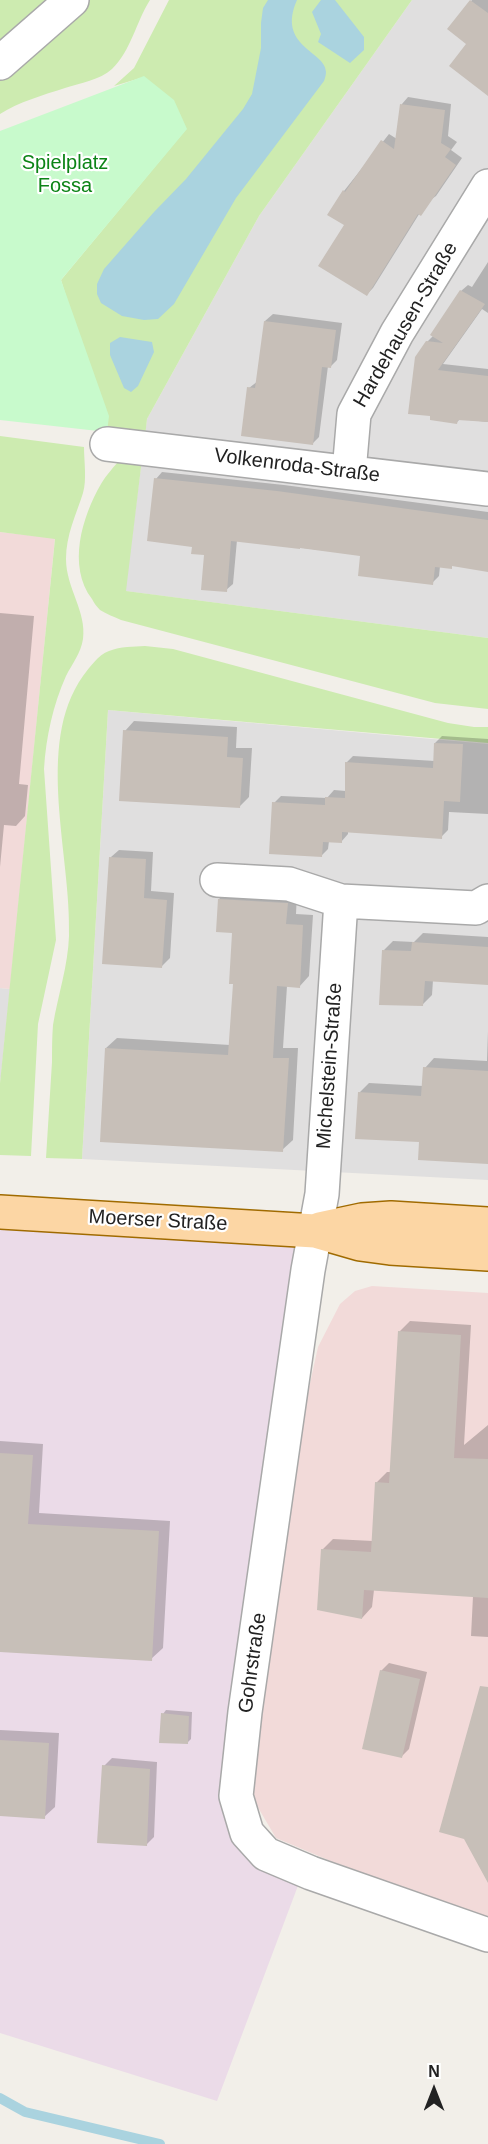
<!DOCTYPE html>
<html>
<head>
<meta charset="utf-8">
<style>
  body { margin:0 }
  #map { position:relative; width:488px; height:2144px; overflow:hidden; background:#f2efe9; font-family:Helvetica,sans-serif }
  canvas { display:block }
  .north { position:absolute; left:404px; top:2060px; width:60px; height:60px; -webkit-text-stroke:4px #fff; paint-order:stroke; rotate:0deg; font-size:16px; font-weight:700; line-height:24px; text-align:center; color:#222 }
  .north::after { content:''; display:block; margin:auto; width:21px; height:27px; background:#222; clip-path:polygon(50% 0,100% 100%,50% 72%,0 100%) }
</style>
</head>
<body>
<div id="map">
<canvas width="488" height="2144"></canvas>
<div class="north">N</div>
</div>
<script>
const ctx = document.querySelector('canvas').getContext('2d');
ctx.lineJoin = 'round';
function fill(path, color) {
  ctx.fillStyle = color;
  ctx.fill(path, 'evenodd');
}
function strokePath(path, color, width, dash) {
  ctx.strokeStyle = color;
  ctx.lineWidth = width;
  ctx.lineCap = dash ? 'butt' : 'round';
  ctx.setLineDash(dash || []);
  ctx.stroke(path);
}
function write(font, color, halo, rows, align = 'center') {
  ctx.font = font + ' Helvetica,sans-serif';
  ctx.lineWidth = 4.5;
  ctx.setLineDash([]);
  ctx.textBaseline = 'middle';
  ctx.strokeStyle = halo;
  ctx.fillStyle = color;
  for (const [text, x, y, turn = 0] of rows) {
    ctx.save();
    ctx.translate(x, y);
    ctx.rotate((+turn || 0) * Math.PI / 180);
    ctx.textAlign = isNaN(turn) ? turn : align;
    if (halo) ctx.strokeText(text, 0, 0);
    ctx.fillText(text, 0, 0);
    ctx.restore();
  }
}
const residential = new Path2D(`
  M412,0H488V638L125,591L147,419L259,216Z
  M108,710L488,744V1180L82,1159Z
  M0,988L10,989L0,1085Z`);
const commercial = new Path2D(`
  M0,532L55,538L10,989L0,988Z
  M372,1286L488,1293V1920L333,1862L276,1838L253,1799L264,1675L303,1415L318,1347L340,1304L355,1291Z`);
const industrial = new Path2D(`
  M0,1224L315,1244L242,1806L299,1883L217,2101L0,2033Z`);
const grass = new Path2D(`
  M0,0H48L0,43Z
  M84,0H150C136,22 131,51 112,69C100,80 80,83 65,88C43,95 19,102 0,114V73Z
  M169,0H412L259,216L147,419L145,437L107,432L61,280L186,129L144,77L114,86L134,68Z
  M0,436L84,447C84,461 87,480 83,493C76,515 66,535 66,559C66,588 87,612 83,639C81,653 72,664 66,676C53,705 46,737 44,769L56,940L38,1024L31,1156L0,1155V1083L55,539L0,532Z
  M121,458L142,459L126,591L488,638V709L435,703L121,620C115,617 106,614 100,610C97,607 94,603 92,599C67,566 82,517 101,484C106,475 115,466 121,458Z
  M145,646L173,649L448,723L474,727H488V743L108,710L82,1159L46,1158C48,1126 50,1094 52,1062C52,1050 52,1037 53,1025C58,995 68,966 69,936C72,857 34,745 83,676C90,667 98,655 109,651C121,646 133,647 145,646Z`);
const park = new Path2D(`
  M144,76L174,100L187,129L61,280L109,416L107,432L0,420V131Z`);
const water = new Path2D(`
  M268,0H297C276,47 326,51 326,72C326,75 325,78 324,81L236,198L174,304L158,319L144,320L122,316L101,303L97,294V284L104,269L154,212L186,179L243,109L252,94L261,48V23L263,8Z
  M321,0H335L364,37V50L350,63L318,42L321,34L312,12Z
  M120,337L152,342L154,352L138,386L131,392L124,388L110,355V343Z`);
const shadow = new Path2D(`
  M472,0H488V93L468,43L449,29Z
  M408,97L451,104L448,136L457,142L451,150L462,158L436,196L426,203L373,288L367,294L346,225L344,191L389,134L397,139L402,104Z
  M488,262V313L482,309L443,364L488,369V422L460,419L457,422L427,342L433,336L461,291L468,285L472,287Z
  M273,314L342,323L337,360L330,367L328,366L319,437L312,444L249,388L258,381L265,321Z
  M162,472L284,485L488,512V570L453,565L451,567L440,566L439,576L432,583L362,555L237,540L233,584L226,590L206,554L193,546L156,479Z
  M0,613L34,616L19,784L28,785L25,816L16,826L4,825L0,867Z
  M134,721L237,727L236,748H252L249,797L239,807L125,731Z
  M442,736L488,739V814L449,812L448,830L441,837L348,831V834L341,842L329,841L328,849L321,856L274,803L281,796L327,798L334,790L346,791V763L353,756L435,761V743Z
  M119,850L153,852L151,891L174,893L170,958L162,966L111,857Z
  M230,889L297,893L296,914L313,915L309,976L299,987L287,986L283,1048H298L293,1140L282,1150L106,1048L117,1038L230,1045L234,983L233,932L219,899Z
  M423,933L488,937V983L433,980L432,995L422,1005L384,950L393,941L414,942Z
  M488,1031V1162L420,1141L359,1093L369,1083L423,1086L425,1068L434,1058L487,1061Z
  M410,1321L471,1325L464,1445L488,1425V1637L471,1636L473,1596L374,1590L372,1607L362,1618L322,1550L333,1539L373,1541L376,1483L387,1472H391L399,1332Z
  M0,1441L43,1444L39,1513L170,1521L163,1648L151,1659L0,1650Z
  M389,1663L427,1672L409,1749L402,1756L381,1671Z
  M166,1710L192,1712L191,1739L187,1743L163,1714Z
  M0,1730L59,1733L55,1807L44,1817L0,1814Z
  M112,1758L157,1762L154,1837L146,1845L104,1766Z`);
const stream = new Path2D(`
  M0,2098L25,2112L160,2144`);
const building = new Path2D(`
  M470,0L488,13V96L449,66L466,44L447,29Z
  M400,104L445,110L441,143L451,149L445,157L456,165L421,216L418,214L367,296L318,266L344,225L327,215L343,190L345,192L381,140L394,149Z
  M460,290L485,304L438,370L488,376V422L458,420L457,424L430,420V416L408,414L415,357L426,341L443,343L430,335Z
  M264,321L336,330L331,368L322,367L313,445L241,436L247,387L255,388Z
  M154,478L277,491L488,520V572L452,566V569L435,567L433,585L358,576L360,556L300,548V549L231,541L227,592L201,590L204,555L191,554L192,547L147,541Z
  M123,730L228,737L227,757L243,758L240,808L119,801Z
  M434,743L463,744L460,802L444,801L442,839L342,832V843L323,842L322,857L269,854L272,802L325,805V797L345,798V762L433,768Z
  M109,857L146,859L144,898L167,900L162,968L102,964Z
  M218,899L286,903H288L286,924L303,925L300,988L277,986L273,1058H289L283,1152L100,1142L105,1048L228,1055L233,984H229L232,933L216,932Z
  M412,942L488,947V985L425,981L423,1006L379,1005L382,950L411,951Z
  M423,1067L488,1071V1164L418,1160L419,1142L355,1139L358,1092L421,1096Z
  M398,1331L461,1335L454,1458L488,1459V1598L364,1590L362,1619L317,1610L321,1549L371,1552L375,1482L389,1483Z
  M0,1453L33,1455L28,1524L159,1531L152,1661L0,1652Z
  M380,1670L420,1679L402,1758L362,1749Z
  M480,1686L488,1687V1883L464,1839L439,1832Z
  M161,1713L189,1716L188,1744L159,1743Z
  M0,1740L49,1743L45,1819L0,1816Z
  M102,1765L150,1769L147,1846L97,1843Z`);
const minor = new Path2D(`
  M0,63L72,0
  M107,444L488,489
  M349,472L354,414L397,333L488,186
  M217,880L289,884L341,901L476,908L488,901
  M341,901L322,1194L308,1270L245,1712L236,1796L247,1833L266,1854L311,1873L488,1935`);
const major = new Path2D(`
  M0,1212L315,1231L360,1244L390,1248L488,1254
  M320,1229L362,1220L391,1218L488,1224`);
const parkNames = [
  ["Spielplatz",65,163],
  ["Fossa",65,186]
];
const streetNames = [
  ["Hardehausen-Straße",406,325,-60],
  ["Volkenroda-Straße",297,466,7],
  ["Michelstein-Straße",330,1066,-86],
  ["Moerser Straße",158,1221,3],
  ["Gohrstraße",253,1663,-82]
];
fill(residential, '#e0dfdf');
fill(commercial, '#f2dad9');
fill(industrial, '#ebdbe8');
fill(grass, '#cdebb0');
fill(park, '#c8facc');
fill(water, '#aad3df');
fill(shadow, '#0003');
strokePath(stream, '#aad3df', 10);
fill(building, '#c7bfb8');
strokePath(minor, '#a9a9a9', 36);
strokePath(major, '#a06b00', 36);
strokePath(minor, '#fff', 33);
strokePath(major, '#fcd6a4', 33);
write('20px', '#0c8416', '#fff', parkNames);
write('20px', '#222', '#fff', streetNames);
</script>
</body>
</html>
